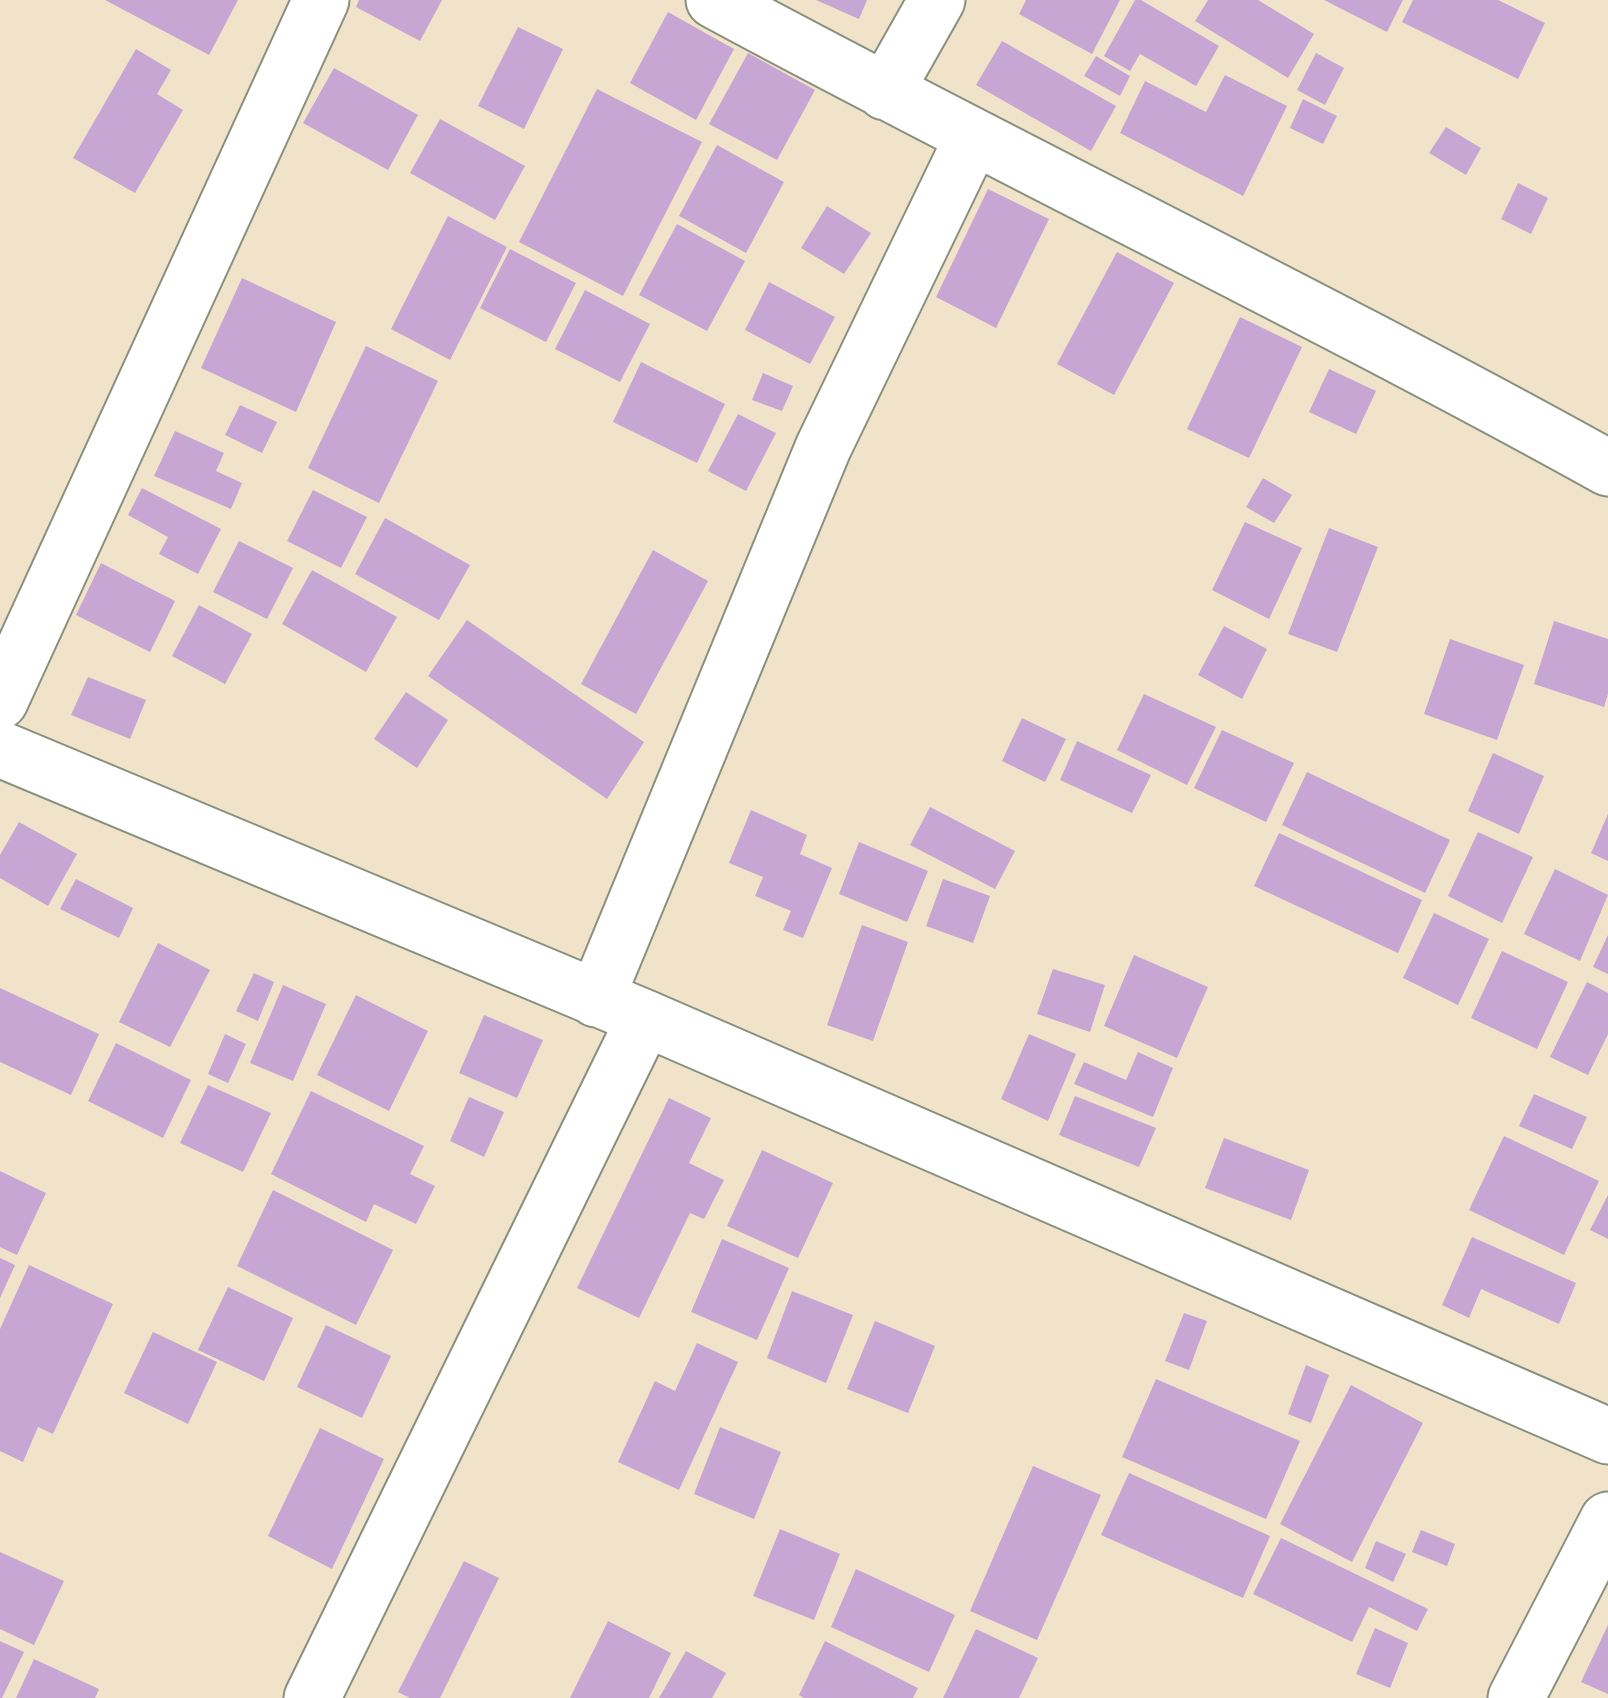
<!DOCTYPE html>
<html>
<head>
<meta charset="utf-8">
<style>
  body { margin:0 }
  canvas { display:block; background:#f0e3c9 }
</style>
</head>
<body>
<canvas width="1608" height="1698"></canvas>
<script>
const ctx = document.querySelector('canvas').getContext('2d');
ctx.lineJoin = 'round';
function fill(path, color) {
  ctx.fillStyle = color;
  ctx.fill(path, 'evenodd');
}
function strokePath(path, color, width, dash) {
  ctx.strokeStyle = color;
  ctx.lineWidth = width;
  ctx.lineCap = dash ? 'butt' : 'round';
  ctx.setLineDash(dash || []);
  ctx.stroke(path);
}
const building = new Path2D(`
  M105,0H238L209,55Z
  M359,0H442L420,41L356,7Z
  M816,0H867L859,19Z
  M1026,0H1120L1092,54L1019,14Z
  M1135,0H1141L1219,46L1196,86L1140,54L1130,71L1104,56Z
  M1208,0H1258L1314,34L1288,78L1195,21Z
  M1324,0H1403L1387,32Z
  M1413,0H1498L1545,23L1518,79L1402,22Z
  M668,12L734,49L696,120L630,83Z
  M518,27L563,49L524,129L478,106Z
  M1002,41L1116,106L1091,151L976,85Z
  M136,49L171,70L157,94L183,110L135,193L73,158Z
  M748,53L815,90L777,160L709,124Z
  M1316,53L1344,68L1325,105L1297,90Z
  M1096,56L1130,76L1120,96L1084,76Z
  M334,68L418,115L388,170L303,123Z
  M1225,75L1287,106L1243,196L1120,133L1145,81L1206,112Z
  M597,89L702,142L623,296L519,242Z
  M1303,99L1337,116L1323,144L1290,128Z
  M440,119L525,166L495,220L410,173Z
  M1446,127L1481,148L1466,175L1429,153Z
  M717,145L784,182L746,253L679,216Z
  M1518,183L1548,198L1531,234L1501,219Z
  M988,189L1049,219L996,328L936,297Z
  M827,206L871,233L844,274L801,248Z
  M448,216L507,247L450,360L391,329Z
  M677,224L745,261L707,331L639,295Z
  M510,249L576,283L546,342L480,308Z
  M1117,252L1174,283L1114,395L1057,364Z
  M242,278L336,322L296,412L201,368Z
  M769,282L835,317L810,364L745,330Z
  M585,290L650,324L620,382L555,349Z
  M1240,317L1302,347L1249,458L1187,429Z
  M366,346L438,381L379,503L308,468Z
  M641,362L725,404L697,463L613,422Z
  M1329,369L1376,391L1356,434L1309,412Z
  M763,373L793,386L782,411L752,400Z
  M240,405L277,422L262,453L225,435Z
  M738,414L776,433L746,491L708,471Z
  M175,431L224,453L216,471L242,483L231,509L154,476Z
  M1263,478L1292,495L1274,523L1246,507Z
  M142,488L221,529L198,574L159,554L168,537L128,515Z
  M313,490L367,517L341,568L287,541Z
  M385,518L470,565L439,620L355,574Z
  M1245,522L1302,548L1269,619L1212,590Z
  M1329,528L1378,547L1337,652L1288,634Z
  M239,541L293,568L267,619L213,592Z
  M653,550L708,581L636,714L581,684Z
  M101,563L175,601L150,652L76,615Z
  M312,570L397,617L366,672L282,624Z
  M199,605L252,634L225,684L172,656Z
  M467,620L644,742L607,799L428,676Z
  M1554,621L1608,639V694L1604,707L1534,684Z
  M1224,626L1267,649L1242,699L1198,675Z
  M1450,639L1524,665L1497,740L1424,714Z
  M88,677L146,700L130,739L71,715Z
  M406,692L448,720L417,768L374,739Z
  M1144,694L1216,727L1187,785L1117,750Z
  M1022,718L1066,739L1045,782L1002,761Z
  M1222,730L1294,763L1266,822L1194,788Z
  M1077,741L1151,775L1132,813L1060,780Z
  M1493,753L1544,776L1519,834L1468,811Z
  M1307,772L1450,840L1425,893L1282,825Z
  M930,807L1015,851L995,889L910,845Z
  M751,810L807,835L800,854L832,868L803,938L783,930L791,911L755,896L763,877L729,863Z
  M1608,814V861L1591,853Z
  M19,822L77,854L48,906L0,878V855Z
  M1478,832L1533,857L1502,923L1448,896Z
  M1279,833L1422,900L1398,953L1254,886Z
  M859,842L928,871L907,922L839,894Z
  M1555,869L1608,895L1580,961L1524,934Z
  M76,879L133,908L119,938L60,909Z
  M943,879L990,896L973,943L926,926Z
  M1434,913L1489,939L1458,1005L1403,978Z
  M862,925L908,942L873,1041L827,1025Z
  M1608,935V974L1593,967Z
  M158,943L210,970L170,1047L119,1022Z
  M1502,951L1568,982L1537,1049L1471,1018Z
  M1134,955L1208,987L1177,1058L1104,1026Z
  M1053,969L1105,985L1090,1032L1037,1014Z
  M254,973L274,982L258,1021L236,1011Z
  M1587,982L1608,993V1034L1588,1075L1550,1057Z
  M283,985L326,1004L293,1081L250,1063Z
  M0,988L99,1034L71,1095L0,1062Z
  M356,995L428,1031L389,1111L317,1075Z
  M484,1015L543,1040L517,1098L459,1073Z
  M225,1034L246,1044L228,1083L208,1074Z
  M1029,1034L1076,1054L1048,1121L1001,1099Z
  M116,1043L191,1080L163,1138L88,1101Z
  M1138,1052L1173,1068L1153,1117L1074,1084L1084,1062L1126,1080Z
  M208,1085L271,1113L243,1172L180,1143Z
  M311,1091L424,1146L410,1174L435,1186L416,1224L374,1204L366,1222L271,1174Z
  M1534,1094L1587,1117L1572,1149L1519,1126Z
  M1075,1096L1156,1128L1139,1167L1059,1135Z
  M469,1097L504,1112L484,1157L450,1141Z
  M669,1098L711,1118L689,1163L724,1180L704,1219L690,1213L639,1318L577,1288Z
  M1504,1136L1599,1181L1564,1255L1469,1210Z
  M1224,1138L1309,1170L1291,1220L1205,1188Z
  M762,1150L833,1183L798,1258L727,1226Z
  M0,1171L46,1193L17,1255L0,1247Z
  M273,1190L393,1250L356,1325L237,1266Z
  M1608,1195V1239L1590,1230Z
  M1472,1237L1576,1283L1559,1324L1481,1289L1469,1318L1442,1305Z
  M722,1239L789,1268L757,1340L691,1312Z
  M0,1258L15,1265L0,1298Z
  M29,1265L113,1304L53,1434L38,1427L23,1462L0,1451V1329Z
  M228,1287L293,1318L264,1381L198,1350Z
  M792,1291L853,1315L826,1383L767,1358Z
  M1184,1313L1207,1321L1189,1370L1165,1361Z
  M875,1321L935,1346L908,1413L847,1389Z
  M326,1325L391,1356L362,1418L297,1387Z
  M153,1332L217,1362L188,1424L124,1393Z
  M697,1343L738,1362L679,1490L618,1462L655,1381L675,1391Z
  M1306,1365L1329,1375L1311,1423L1288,1414Z
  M1156,1379L1300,1441L1266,1519L1122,1457Z
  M1351,1385L1423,1423L1352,1562L1280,1524Z
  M720,1427L781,1452L754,1519L694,1494Z
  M320,1428L384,1459L332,1569L268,1536Z
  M1033,1466L1101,1495L1037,1640L970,1611Z
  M1129,1473L1270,1536L1243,1598L1101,1535Z
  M780,1529L840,1554L814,1620L753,1596Z
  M1421,1530L1455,1544L1447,1566L1412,1552Z
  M1281,1538L1428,1609L1417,1631L1369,1607L1352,1642L1253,1594Z
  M1376,1541L1406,1554L1393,1582L1365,1568Z
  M0,1552L64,1581L34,1645L0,1629Z
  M464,1561L499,1578L440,1698H410L398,1692Z
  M856,1569L955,1615L929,1672L831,1627Z
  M608,1621L671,1653L649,1698H570Z
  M1608,1625V1694L1581,1682Z
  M1375,1628L1408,1643L1390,1688L1356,1674Z
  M976,1629L1038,1658L1019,1698H943Z
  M0,1641L24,1652L2,1698H0Z
  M825,1641L918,1688L913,1698H804L799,1695Z
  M686,1651L726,1673L712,1698H659Z
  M34,1659L99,1689L95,1698H16Z`);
const minor = new Path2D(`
  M714,0C1010,160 1314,305 1608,468
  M885,92L937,0
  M0,701L321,0
  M0,749L645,1018L1608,1436
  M596,999L823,448L973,137
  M312,1698L645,1018
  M1516,1698L1608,1520`);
fill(building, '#c7a6d4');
strokePath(minor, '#88907e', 59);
strokePath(minor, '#fff', 55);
</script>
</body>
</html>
